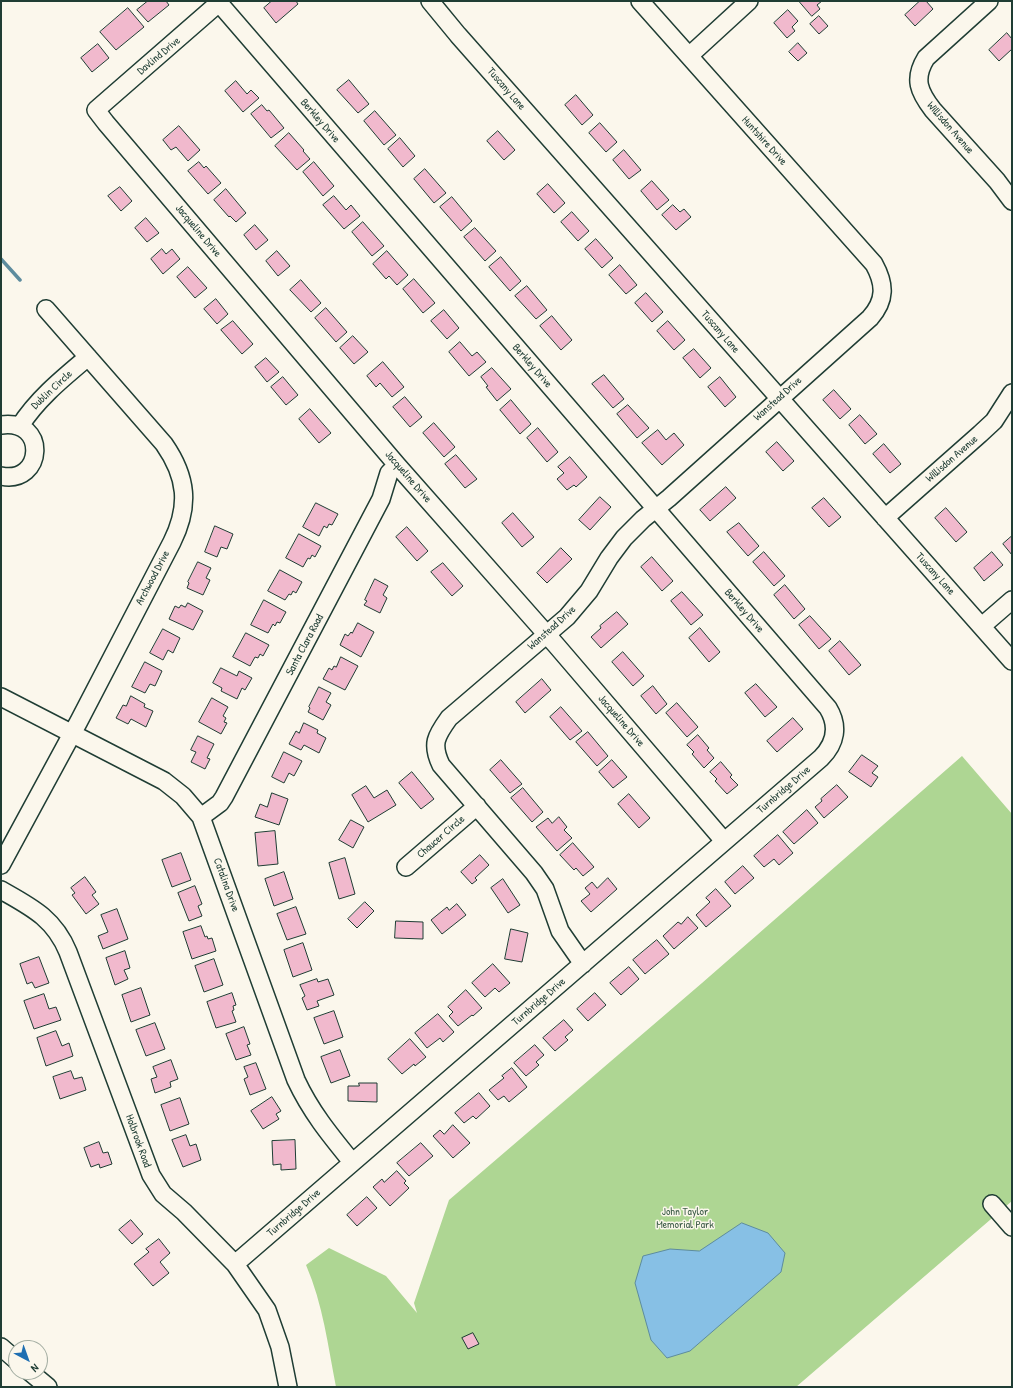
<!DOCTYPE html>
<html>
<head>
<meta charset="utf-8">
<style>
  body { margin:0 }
  #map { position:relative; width:1013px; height:1388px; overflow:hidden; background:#fbf7ec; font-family:"Patrick Hand",sans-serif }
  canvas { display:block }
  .frame { position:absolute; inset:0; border:2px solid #1f3d34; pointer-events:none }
  .north { position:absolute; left:8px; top:1340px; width:40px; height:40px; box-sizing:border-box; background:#fbf7ec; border:1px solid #a3ada2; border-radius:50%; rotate:139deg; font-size:11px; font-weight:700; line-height:16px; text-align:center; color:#1f3d34 }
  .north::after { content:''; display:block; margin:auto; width:14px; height:18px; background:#1f6fb2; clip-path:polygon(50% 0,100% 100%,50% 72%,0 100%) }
</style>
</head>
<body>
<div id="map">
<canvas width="1013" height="1388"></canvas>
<div class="frame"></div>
<div class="north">N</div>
</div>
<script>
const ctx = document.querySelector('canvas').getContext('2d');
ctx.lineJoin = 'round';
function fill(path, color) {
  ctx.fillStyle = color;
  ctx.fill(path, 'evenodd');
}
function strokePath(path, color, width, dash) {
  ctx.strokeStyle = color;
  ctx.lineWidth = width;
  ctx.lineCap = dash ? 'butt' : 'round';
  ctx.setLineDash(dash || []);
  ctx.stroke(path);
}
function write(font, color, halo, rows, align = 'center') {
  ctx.font = font + ' "Patrick Hand",sans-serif';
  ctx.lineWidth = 3;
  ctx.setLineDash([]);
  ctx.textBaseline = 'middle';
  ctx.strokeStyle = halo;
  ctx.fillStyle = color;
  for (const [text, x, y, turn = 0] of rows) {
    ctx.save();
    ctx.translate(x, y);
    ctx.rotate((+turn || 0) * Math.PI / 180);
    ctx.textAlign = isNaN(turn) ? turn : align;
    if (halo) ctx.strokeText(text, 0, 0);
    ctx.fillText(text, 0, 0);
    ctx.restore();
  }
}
const green = new Path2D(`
  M962,756L1012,814V1201L796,1387H336C328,1346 323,1304 306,1265L329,1248L386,1276L417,1313L414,1303L449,1200L702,983Z`);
const water = new Path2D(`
  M742,1223L768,1233L785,1253L781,1272L690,1351L667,1358L651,1340L635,1283L643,1256L670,1249L699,1251Z`);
const stream = new Path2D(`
  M1,259L20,280`);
const building = new Path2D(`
  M148,1H166L169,5L148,22L137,10Z
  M272,1H296L298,4L276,23L264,8Z
  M799,1H822L817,5L820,9L812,16Z
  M920,1H926L933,9L915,26L905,15Z
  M128,8L144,27L116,50L100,32Z
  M788,10L798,21L792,27L795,31L787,38L774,23Z
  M819,16L828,26L819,34L810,24Z
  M1007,33L1012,39V49L999,61L989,50Z
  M798,43L807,53L798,61L789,52Z
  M98,44L109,58L92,72L81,58Z
  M349,80L369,104L358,113L337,90Z
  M236,81L247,94L251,90L259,98L243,112L225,91Z
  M576,95L593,115L582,125L565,105Z
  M262,105L267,111L269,110L284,128L271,138L251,114Z
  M375,111L396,135L384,145L364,121Z
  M600,123L617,142L606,152L589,133Z
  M179,126L200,150L188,161L176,147L171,150L163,140Z
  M498,131L515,150L504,160L487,141Z
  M289,133L304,150L303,151L310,159L297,170L275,146Z
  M400,138L415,156L403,167L388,149Z
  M624,150L641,170L629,179L613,160Z
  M199,162L204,168L206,166L221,183L208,194L188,171Z
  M314,162L334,186L323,196L303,172Z
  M425,169L446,193L434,203L414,179Z
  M652,181L669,200L657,210L641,191Z
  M548,184L565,203L554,213L537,194Z
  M120,187L132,201L121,211L108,196Z
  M226,189L246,213L236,222L230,216L229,217L214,200Z
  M334,196L346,210L351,205L360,216L344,229L323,205Z
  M452,197L472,221L461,231L440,207Z
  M673,205L680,212L684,209L691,217L676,230L662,215Z
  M572,212L589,231L578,241L561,222Z
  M146,218L159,233L147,242L135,228Z
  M363,222L384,246L372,256L352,232Z
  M255,225L268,240L256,250L244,235Z
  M475,228L496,251L485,261L464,237Z
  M596,239L613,258L602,268L585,249Z
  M162,249L166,254L172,249L180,259L163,274L151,259Z
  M277,251L290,266L278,276L266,261Z
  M387,251L408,275L397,285L389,276L386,279L373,264Z
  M501,257L521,281L510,291L489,267Z
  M620,265L637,285L626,294L609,275Z
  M188,267L207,288L195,298L177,277Z
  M414,279L435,303L423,313L403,289Z
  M301,280L321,303L311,312L290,290Z
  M527,286L547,310L536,319L515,296Z
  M646,293L663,312L652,322L635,303Z
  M216,299L228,314L217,324L204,309Z
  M326,308L347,332L336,342L315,318Z
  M444,310L459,328L447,339L431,321Z
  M552,316L572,340L561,350L540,326Z
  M233,321L253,344L242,354L221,330Z
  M668,321L685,340L674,350L657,331Z
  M353,336L368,352L354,364L340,348Z
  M460,342L472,356L477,352L486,362L469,376L449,352Z
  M694,349L711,368L700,378L683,358Z
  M266,358L279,372L267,382L255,367Z
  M383,362L404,387L392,397L380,383L376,387L367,376Z
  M492,368L511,389L497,401L486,387L488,386L481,377Z
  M604,375L624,399L613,408L592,384Z
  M283,377L298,395L286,405L271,387Z
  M720,377L736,397L725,407L708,387Z
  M834,390L851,409L840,419L823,400Z
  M405,397L422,417L410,427L393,407Z
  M511,400L531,424L520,434L500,410Z
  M628,405L649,428L637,438L617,414Z
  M310,409L331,433L319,443L299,419Z
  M860,415L877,434L865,444L849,425Z
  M434,423L455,447L444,457L423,433Z
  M538,428L558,452L547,462L527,438Z
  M658,430L666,440L674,433L684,445L662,465L642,443Z
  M777,442L794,461L783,471L766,452Z
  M884,444L901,464L890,473L873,454Z
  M456,455L477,479L465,488L445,464Z
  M570,457L587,477L576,487L574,485L567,490L557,479L564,473L558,467Z
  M726,487L736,498L710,521L700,510Z
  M600,497L611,507L590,530L579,520Z
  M824,498L841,517L829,527L812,508Z
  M316,503L338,514L332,525L329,524L327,528L324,526L319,536L303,527Z
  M946,508L967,532L956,542L935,518Z
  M513,513L534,537L522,547L502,523Z
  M739,523L759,546L748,556L727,532Z
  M215,526L233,534L227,549L221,547L217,557L205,552Z
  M407,527L428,551L417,561L396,537Z
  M299,534L321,546L315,557L312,555L310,559L308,558L303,567L286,558Z
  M1012,536V555L1003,544Z
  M561,548L572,559L547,583L537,573Z
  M764,552L785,576L774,586L753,562Z
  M992,552L1003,565L984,581L974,568Z
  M652,557L673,581L662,591L641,567Z
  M198,562L211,568L206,578L210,580L203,595L187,588L189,583L188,582Z
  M443,563L463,586L452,596L431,572Z
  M280,570L302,582L296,593L293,591L291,595L289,594L285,600L268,591Z
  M375,579L388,586L383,595L387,598L380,613L364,605L367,601L365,600Z
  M785,585L805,609L794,619L774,595Z
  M682,592L703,615L691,625L671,601Z
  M264,600L286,612L280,623L277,622L275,626L273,624L268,633L251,625Z
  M188,603L203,611L193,630L169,619L175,606L179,608L181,605L185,607Z
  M617,612L628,624L601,648L591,637L601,628L600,626Z
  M810,616L831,639L819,649L799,625Z
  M358,623L374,632L361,657L340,645L345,634L348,636L351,632L352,633Z
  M700,628L720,652L709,662L689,638Z
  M163,629L180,638L173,653L168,650L163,660L150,653Z
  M246,633L269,645L263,656L260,654L258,658L255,657L250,666L233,657Z
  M840,641L861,665L849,675L829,651Z
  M623,652L644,676L633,686L612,662Z
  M341,657L358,666L345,690L323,679L329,668L332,670L334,666L336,667Z
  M145,662L162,671L155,686L150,684L145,693L132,687Z
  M221,668L237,676L239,671L252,678L245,690L242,688L237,699L221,691L222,688L213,683Z
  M542,679L551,690L525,713L516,702Z
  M756,684L777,707L765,717L745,693Z
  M653,686L667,704L656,714L641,696Z
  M319,687L331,693L326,702L331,705L323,720L308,712L310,708L309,707Z
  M131,696L145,704L144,707L153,711L146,727L131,719L128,724L116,718L123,705L126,706Z
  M212,698L228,707L223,716L226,718L224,722L227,723L221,734L199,722Z
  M677,703L698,727L687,737L666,713Z
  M561,707L582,731L570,740L550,717Z
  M793,718L803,729L777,752L767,741Z
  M304,723L318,730L317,733L326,738L319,753L304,745L301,750L289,744L296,731L299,733Z
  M588,732L608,756L597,766L576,742Z
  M698,735L709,748L707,750L714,758L704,768L692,754L694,752L687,745Z
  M198,736L214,744L207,758L210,759L205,769L191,762L196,752L191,750Z
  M284,752L302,761L294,776L289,773L284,783L272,777Z
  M862,755L878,766L872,773L878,777L871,787L849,772Z
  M501,760L522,784L510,793L490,770Z
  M612,760L627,777L613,788L599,772Z
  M721,762L732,775L730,777L738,785L727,794L715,781L717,779L710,772Z
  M412,772L434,799L421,809L399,783Z
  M837,785L848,797L824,818L815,807L822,801L821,799Z
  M366,786L374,798L387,790L396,805L368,822L352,795Z
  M523,788L543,812L532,822L511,798Z
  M272,793L288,799L279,825L255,817L260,804L267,807Z
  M629,794L650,818L639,828L618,804Z
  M807,810L818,823L794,844L783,832Z
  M559,817L567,827L564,830L572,838L557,851L536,827L548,818L552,823Z
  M351,820L364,827L353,848L339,840Z
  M275,831L278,864L258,866L255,833Z
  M778,835L793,853L779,865L774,859L764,867L754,856Z
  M573,843L594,867L583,876L576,868L574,870L560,855Z
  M181,853L191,880L172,887L162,860Z
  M480,855L489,865L475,878L477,880L472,884L461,872Z
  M345,858L355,894L339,899L329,863Z
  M743,866L754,878L735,894L725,882Z
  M284,872L293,899L274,906L265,879Z
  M85,877L96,892L92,895L99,904L86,914L72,895L75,893L71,888Z
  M608,878L617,889L591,912L581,901L590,894L585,888L592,882L597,888Z
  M503,879L520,905L508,913L491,888Z
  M195,886L202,904L198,906L202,916L189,921L178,893Z
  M716,889L731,906L706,927L696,915L710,902L706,898Z
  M365,902L374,911L357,928L348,919Z
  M457,904L466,915L442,934L431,920L447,907L449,910Z
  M296,907L306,934L287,940L277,914Z
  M117,909L128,939L103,949L98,936L108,932L101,915Z
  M688,917L698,928L674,949L663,936L678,922L681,924Z
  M396,921L423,922V939L395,938Z
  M201,926L205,937L207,936L208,939L212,938L216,951L192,959L183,932Z
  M511,929L528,933L522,962L505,959Z
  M657,940L669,954L645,974L633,960Z
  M303,943L312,970L293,977L284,950Z
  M125,951L130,968L124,970L128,979L115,985L106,958Z
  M39,957L49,983L35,988L32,982L27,984L20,964Z
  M214,959L223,985L204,992L195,966Z
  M493,964L510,983L499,992L495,988L485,997L472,983Z
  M629,967L639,979L621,995L610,983Z
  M317,979L318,982L328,979L334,995L317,1001L319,1006L307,1010L302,998L305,996L300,985Z
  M141,988L150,1015L131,1022L122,995Z
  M466,990L482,1008L473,1016L472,1015L458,1026L449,1016L453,1012L448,1007Z
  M232,993L236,1005L233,1006L234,1010L232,1011L236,1022L216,1028L207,1002Z
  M595,993L606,1005L588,1021L577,1009Z
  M44,994L49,1009L56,1007L61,1020L34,1029L24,1001Z
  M334,1011L343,1037L324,1044L314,1018Z
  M438,1014L454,1032L443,1042L440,1038L427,1048L415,1033Z
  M564,1020L573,1030L565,1037L568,1040L555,1051L543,1038Z
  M155,1023L165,1049L146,1056L136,1030Z
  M244,1027L250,1044L247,1045L251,1055L236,1060L226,1034Z
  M56,1031L62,1046L69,1043L73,1056L46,1066L37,1038Z
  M410,1039L426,1057L415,1066L414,1064L402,1074L388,1059Z
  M535,1045L544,1055L536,1062L539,1065L526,1076L514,1063Z
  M340,1050L350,1076L331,1083L321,1057Z
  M171,1060L178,1079L170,1082L171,1087L155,1093L151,1079L157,1077L153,1067Z
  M256,1063L266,1089L250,1095L244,1079L248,1077L244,1067Z
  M512,1068L527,1087L509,1102L504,1096L498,1100L489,1090L504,1078L502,1076Z
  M71,1071L74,1079L82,1077L86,1090L60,1099L53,1077Z
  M359,1083H377V1102L348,1101V1086H359Z
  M479,1093L490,1106L476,1119L473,1116L464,1123L455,1113Z
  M272,1097L281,1111L276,1114L279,1119L263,1129L251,1111Z
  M180,1098L189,1124L170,1131L161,1105Z
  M453,1125L470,1143L453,1158L433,1136L440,1130L444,1134Z
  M186,1135L190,1146L196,1144L201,1160L183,1167L172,1140Z
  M295,1140L296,1169L281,1170V1164L273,1165L272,1141Z
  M99,1142L103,1153L108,1152L112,1164L100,1168L99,1164L91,1167L84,1148Z
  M421,1143L433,1156L409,1176L397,1163Z
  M397,1171L406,1181L404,1183L409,1188L390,1206L373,1187L382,1179L384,1182Z
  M367,1197L377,1208L357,1226L347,1215Z
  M131,1220L143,1234L132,1244L119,1230Z
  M159,1239L170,1253L160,1262L169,1273L153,1286L134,1264L149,1252L146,1249Z
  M473,1333L479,1344L468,1349L462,1338Z`);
const minor = new Path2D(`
  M221,1L96,110L106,123L397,465L556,645L724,841
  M430,1L458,35L1012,661
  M989,1L926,58C913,79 919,92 933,110L997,181L1012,201
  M219,3L828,708C839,726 836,743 821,758L235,1264
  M689,56L749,1
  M1,425C48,418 44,485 1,476
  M20,426C37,399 63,378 88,357
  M885,518L980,434L994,421L1012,393
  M982,626L1012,600
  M1,697L164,781L183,796L201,817L296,1080C311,1112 330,1135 352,1162
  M201,817L220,803L224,797L381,499L389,473L397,465
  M1,865L79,721L172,542C190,506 187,477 164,444L46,309
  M406,867L477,806
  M1,890C31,907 54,918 68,952L151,1175L163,1194L184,1212L235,1264L267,1310L280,1347L288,1387
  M583,964L560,931L545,889L534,873L441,765C431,744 436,736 449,718L567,617L589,591L609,558L624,538L643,519L669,498L870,318C886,300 885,284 874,264L640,1
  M992,1204L1012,1227
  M1,1347L16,1360
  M30,1372L48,1387`);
const streetNames = [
  ["Davlind Drive",159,56,-40],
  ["Tuscany Lane",506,89,49],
  ["Berkley Drive",320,121,49],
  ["Willisdon Avenue",950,128,49],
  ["Huntshire Drive",764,141,48],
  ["Jacqueline Drive",198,231,50],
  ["Tuscany Lane",720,332,49],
  ["Berkley Drive",532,366,49],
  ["Dublin Circle",52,390,-43],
  ["Wanstead Drive",778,399,-42],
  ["Willisdon Avenue",952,459,-41],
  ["Jacqueline Drive",408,477,49],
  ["Tuscany Lane",935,574,48],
  ["Archwood Drive",153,578,-62],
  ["Berkley Drive",744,611,49],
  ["Wanstead Drive",552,628,-42],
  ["Santa Clara Road",305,645,-62],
  ["Jacqueline Drive",621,721,49],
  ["Turnbridge Drive",784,790,-41],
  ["Chaucer Circle",441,837,-41],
  ["Catalina Drive",226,885,70],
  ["Turnbridge Drive",539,1002,-41],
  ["Holbrook Road",138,1141,70],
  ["Turnbridge Drive",294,1213,-41]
];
const parkNames = [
  ["John Taylor",685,1212],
  ["Memorial Park",685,1225]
];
fill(green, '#aed693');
fill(water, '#87c0e5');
strokePath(water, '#5d8c9e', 1);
strokePath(stream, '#5d8c9e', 3.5);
fill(building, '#f1b9cd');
strokePath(building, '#1f3d34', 1);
strokePath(minor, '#1f3d34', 20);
strokePath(minor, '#fbf7ec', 17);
write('11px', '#1f3d34', '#fbf7ec', streetNames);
write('11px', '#3c5c47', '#fbf7ec', parkNames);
</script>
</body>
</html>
